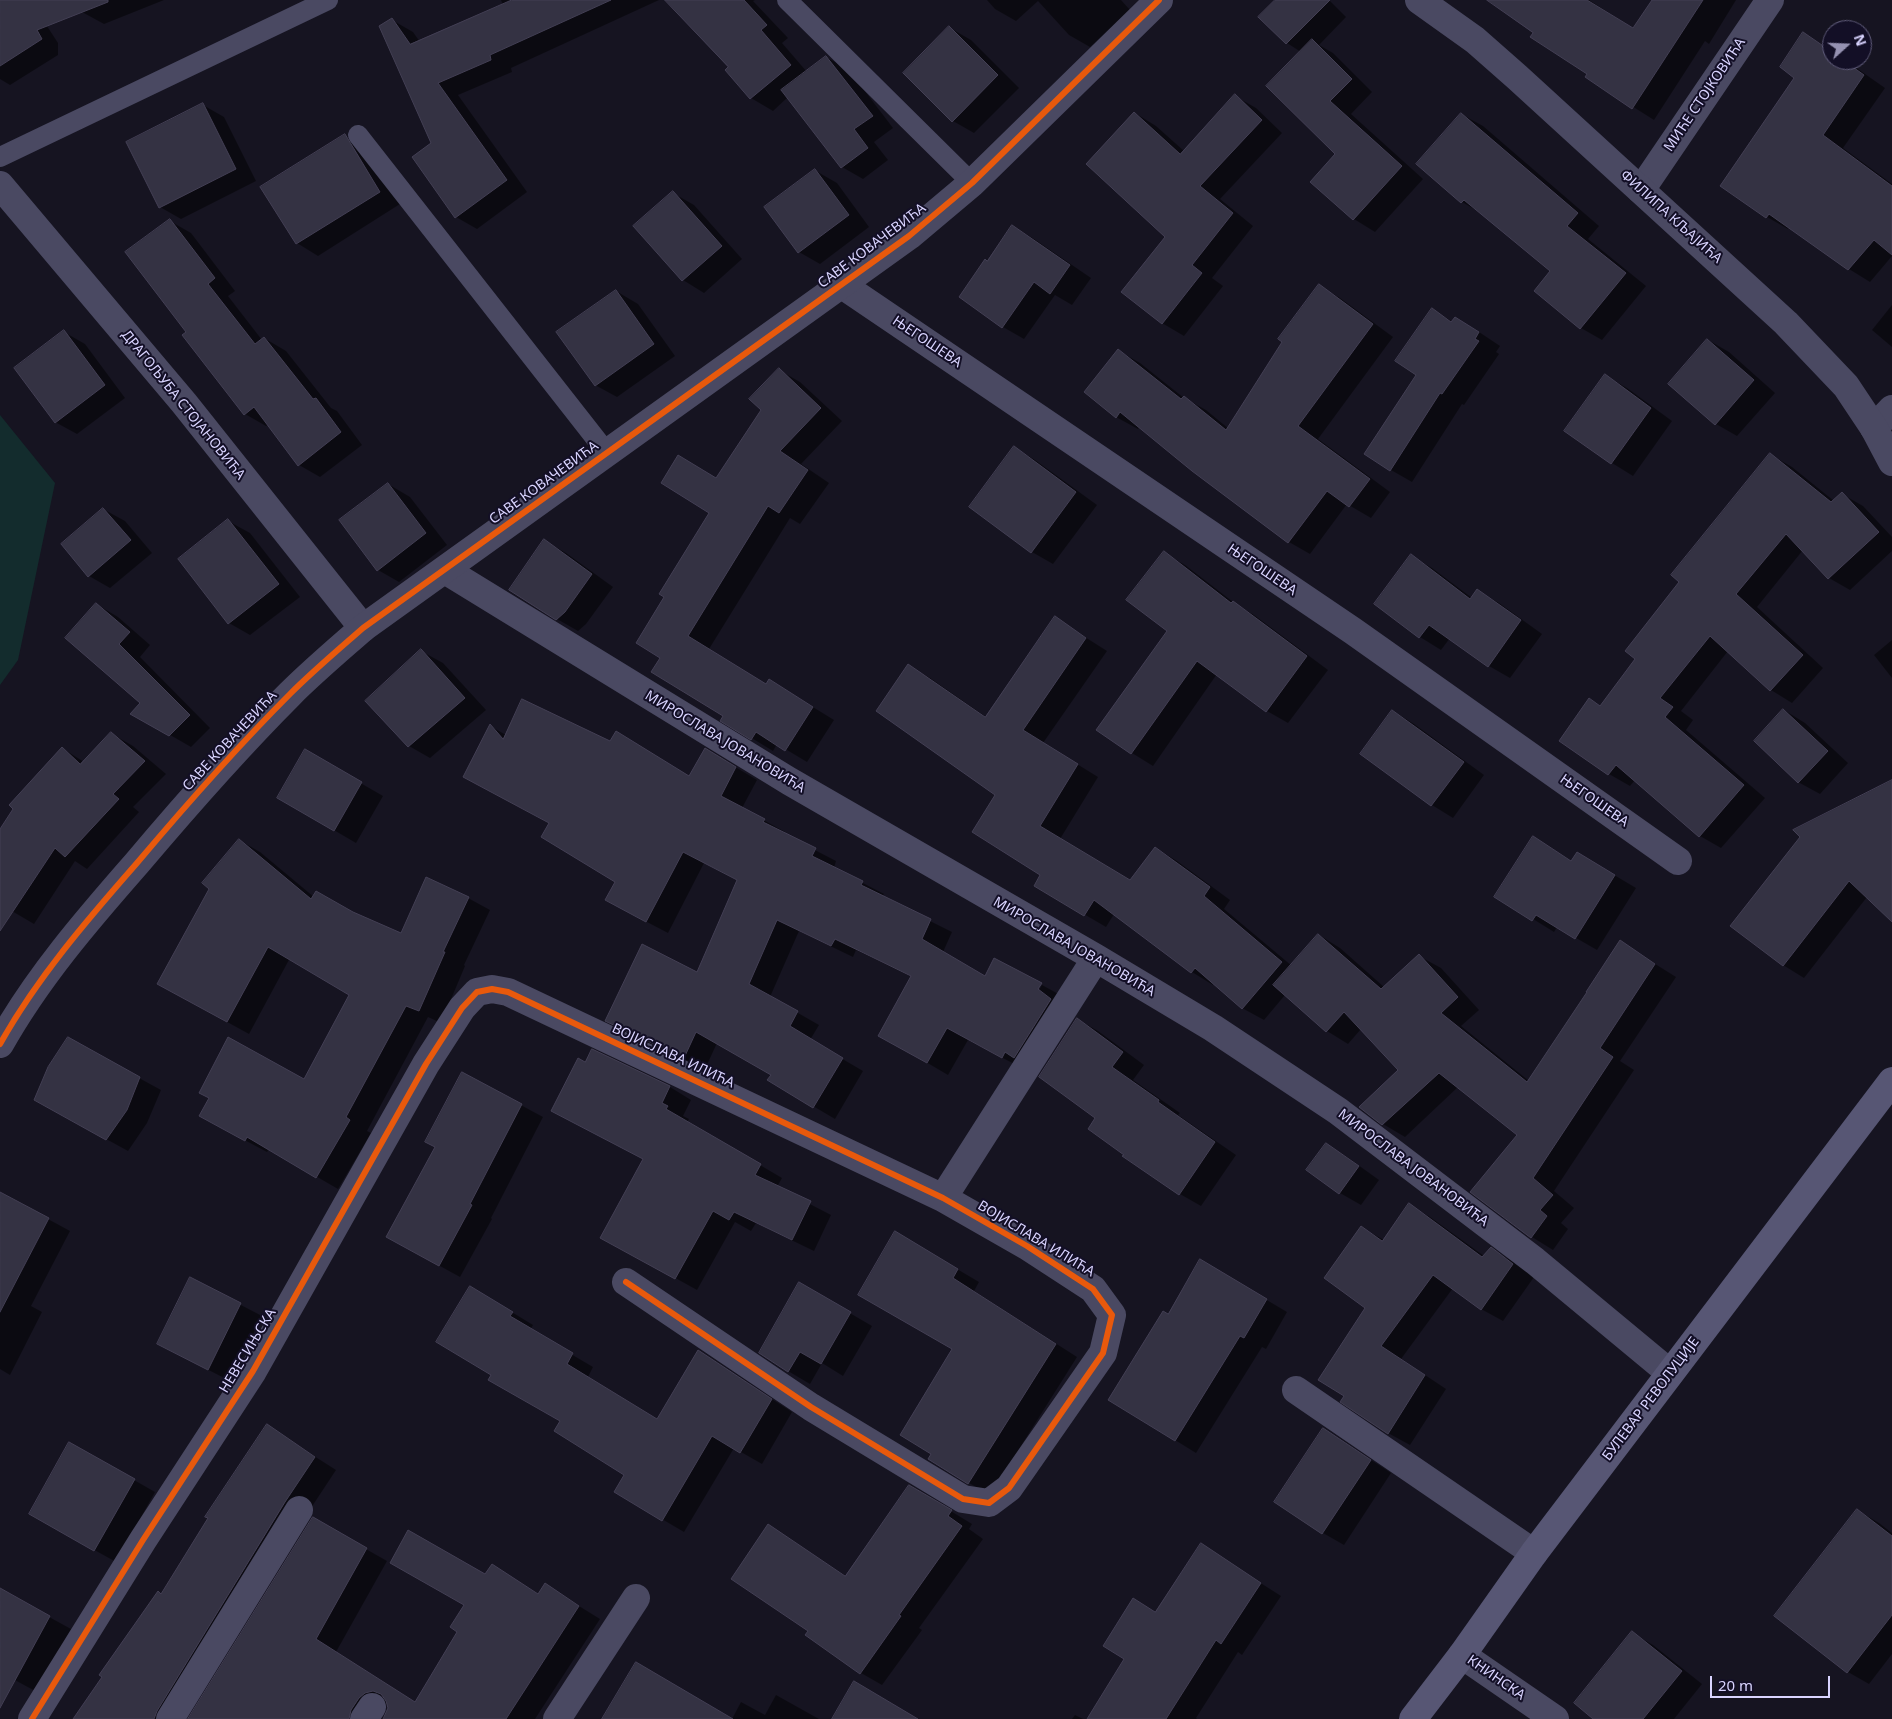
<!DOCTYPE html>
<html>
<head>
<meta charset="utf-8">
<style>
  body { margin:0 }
  #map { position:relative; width:1892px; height:1719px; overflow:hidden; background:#161421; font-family:"Noto Sans",sans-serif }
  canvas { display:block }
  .north { position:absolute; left:1822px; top:20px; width:50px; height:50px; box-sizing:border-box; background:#130f26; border:1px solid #625e7d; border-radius:50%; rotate:70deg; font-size:14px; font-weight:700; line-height:20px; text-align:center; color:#d9d4ff }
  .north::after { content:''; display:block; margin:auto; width:18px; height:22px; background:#9591b1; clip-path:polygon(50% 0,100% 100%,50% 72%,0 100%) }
  .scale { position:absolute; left:1710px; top:1676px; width:120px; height:22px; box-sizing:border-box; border:2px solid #d9d4ff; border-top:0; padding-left:6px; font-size:15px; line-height:18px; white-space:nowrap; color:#d9d4ff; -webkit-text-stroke:4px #130f26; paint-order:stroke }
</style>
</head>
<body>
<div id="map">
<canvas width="1892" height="1719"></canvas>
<div class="north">N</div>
<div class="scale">20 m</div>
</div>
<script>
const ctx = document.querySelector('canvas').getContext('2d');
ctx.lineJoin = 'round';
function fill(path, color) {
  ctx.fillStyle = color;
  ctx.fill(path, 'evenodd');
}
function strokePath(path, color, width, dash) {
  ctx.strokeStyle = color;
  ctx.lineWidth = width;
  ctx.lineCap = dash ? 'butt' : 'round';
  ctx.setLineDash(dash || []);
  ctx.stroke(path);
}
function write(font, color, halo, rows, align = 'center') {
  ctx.font = font + ' "Noto Sans",sans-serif';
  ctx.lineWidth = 4;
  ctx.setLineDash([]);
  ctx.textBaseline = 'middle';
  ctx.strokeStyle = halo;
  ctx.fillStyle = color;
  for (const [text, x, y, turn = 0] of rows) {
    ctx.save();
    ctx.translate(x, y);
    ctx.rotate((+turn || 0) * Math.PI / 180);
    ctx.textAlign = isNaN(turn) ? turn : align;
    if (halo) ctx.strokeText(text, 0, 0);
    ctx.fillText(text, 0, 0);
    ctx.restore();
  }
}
const green = new Path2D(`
  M0,415L55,483L18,660L0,685Z`);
const shadow = new Path2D(`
  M0,0H30L58,43V55L10,85L0,79Z
  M78,0H164L104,24L82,12Z
  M501,0H659L511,68L512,72L458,95L527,192L477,229L456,217L392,20L413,32L420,42L503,5Z
  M667,0H755L753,1L788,38L782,43L807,72L826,57L848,69L893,128L874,142L888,160L863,179L842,167L788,97L773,111L751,98L727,70L730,67Z
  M987,0H1121L1130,10L1090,47L1069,35L1038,1L1016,21L995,9Z
  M1277,0H1329L1346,17L1319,45L1333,53L1372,92L1351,114L1423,179L1375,232L1354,219L1312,181L1337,154L1301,52L1287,43L1260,17Z
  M1491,0H1589L1634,29L1653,0H1736L1709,44L1705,41L1654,120L1586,77L1589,73Z
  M950,28L971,40L1019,88L974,133L953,121Z
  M1803,34L1832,51V60H1845L1885,88L1843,148L1892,184V256L1870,282L1849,269L1789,227L1788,229L1767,217L1796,77Z
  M1235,96L1256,108L1282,133L1220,199L1253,226L1212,278L1223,286L1184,336L1162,323L1167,237L1135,113L1156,126L1184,151Z
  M203,105L224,117L256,181L181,219L160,207Z
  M1461,114L1483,126L1599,226L1588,239L1646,286L1602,340L1581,328L1536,291L1551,271L1483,214L1462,202Z
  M345,136L366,148L400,204L318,256L297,243Z
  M816,171L837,183L869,227L820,264L799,252Z
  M673,193L694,205L742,259L704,293L683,280L635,226Z
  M170,221L191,233L235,291L228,296L262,340L264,338L286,351L331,408L337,411L362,445L320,477L299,465L269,425L266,426L245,414L188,332Z
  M1013,226L1034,239L1091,278L1072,305L1055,295L1024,339L1003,327L961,297L988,263Z
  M1319,286L1340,298L1393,337L1318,439L1390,492L1371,518L1347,504L1310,554L1289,542L1140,426L1138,429L1116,417L1119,351L1140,363L1184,398L1206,410L1229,429Z
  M616,291L638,304L675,356L617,397L595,385Z
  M1892,305V347L1872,330Z
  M1433,310L1453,322L1476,330L1500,346L1496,352L1499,354L1464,405L1462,404L1412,482L1391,470L1418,375Z
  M64,332L85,344L125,398L77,434L55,422Z
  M1708,340L1729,352L1775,393L1737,436L1716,424Z
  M779,370L800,382L842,421L801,464L829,483L800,524L790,518L709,649L766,685L769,680L834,720L807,762L777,744L773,751L722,720L725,716L661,657L666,596L711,512L717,479L763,410Z
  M1606,376L1627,388L1672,421L1633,476L1612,463L1566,430Z
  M1014,447L1035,460L1097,505L1053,564L1032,552L970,507Z
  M1771,455L1792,467L1834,501L1842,494L1863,506L1892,537V551L1850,590L1829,578L1803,550L1757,607L1823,668L1792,703L1771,690L1728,651L1681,711L1693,720L1686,730L1765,798L1721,848L1700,836L1635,780L1630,786L1609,774L1561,741L1601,707L1637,659L1681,582Z
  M388,484L410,497L447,545L399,582L378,570Z
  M103,509L125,521L152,553L110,588L89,576Z
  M228,521L250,533L300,597L250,635L229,623Z
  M545,541L566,553L613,587L586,624L578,631L557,619Z
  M1164,553L1185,565L1237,605L1254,615L1328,670L1288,723L1267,711L1217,674L1153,766L1132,753L1098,730L1168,630Z
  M1411,556L1432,568L1472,598L1477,591L1499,603L1542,634L1510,678L1489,666L1450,638L1441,650L1420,637L1375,604Z
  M96,604L118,617L150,645L140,657L210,728L191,747L132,713L142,703Z
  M1055,618L1107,651L1043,743L1098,777L1060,839L1131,881L1156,848L1177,861L1230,900L1224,909L1292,966L1319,935L1340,948L1384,987L1419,956L1441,968L1479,1010L1461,1026L1529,1081L1620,942L1676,977L1620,1061L1634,1070L1554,1191L1574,1208L1561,1223L1568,1229L1553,1250L1532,1237L1471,1191L1519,1134L1458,1087L1405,1137L1383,1124L1360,1107L1399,1071L1361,1029L1348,1044L1327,1031L1285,995L1264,1020L1242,1008L1214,983L1213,985L1192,972L1114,914L1106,927L1036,886L1042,875L997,794L908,666L930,678L986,717Z
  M1892,640V678L1874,655Z
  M421,651L443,663L486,710L430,758L409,746Z
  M1784,710L1805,723L1848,763L1820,794L1798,782Z
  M1393,711L1414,724L1484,775L1453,818L1432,805L1362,754Z
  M490,726L506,735L610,742L690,777L727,762L757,780L742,808L785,832L784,834L836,861L834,868L884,894L882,897L952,932L943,952L985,977L1036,995L1042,985L1062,996L1024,1069L968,1040L948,1075L880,1035L912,977L856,950L853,957L799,931L770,997L819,1025L810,1040L863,1071L835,1119L769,1080L772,1074L717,1043L705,1069L628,1033L607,1020L697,973L738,881L704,863L668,933L628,912L617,881L550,824L465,777Z
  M112,734L133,746L166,774L133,807L139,812L87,869L75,861L34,924L0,904V831L62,748L84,762Z
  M305,751L383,796L356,843L279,798Z
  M1892,782V916L1867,897L1804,978L1783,965L1802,837Z
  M1533,837L1572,861L1599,866L1636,888L1597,950L1557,927L1554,932L1496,896Z
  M239,840L260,852L314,897L401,935L468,898L490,910L464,965L465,966L441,1023L428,1017L367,1131L371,1133L338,1189L269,1149L267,1152L222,1128L305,1081L351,994L290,958L249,1034L180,996Z
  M1077,1019L1098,1031L1144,1065L1133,1080L1180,1113L1178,1115L1236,1155L1201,1206L1180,1194L1125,1154L1097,1118Z
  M592,1051L670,1087L691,1100L683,1116L689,1119L687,1122L782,1178L777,1187L831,1215L814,1251L756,1223L751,1231L735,1222L697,1290L623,1249L644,1159L586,1064Z
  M463,1074L543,1117L491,1218L492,1219L460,1277L409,1249L436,1147Z
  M139,1078L161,1090L147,1123L128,1151L57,1112Z
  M1326,1144L1347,1157L1379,1180L1361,1205L1340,1193Z
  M0,1193L70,1231L31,1306L42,1312L10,1375L0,1369Z
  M1409,1205L1430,1217L1484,1256L1491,1249L1512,1261L1534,1277L1503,1321L1481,1309L1453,1288L1401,1359L1446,1389L1410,1445L1388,1433L1346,1396L1366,1308L1362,1228L1384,1240Z
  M896,1233L979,1282L974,1291L1077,1357L990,1495L969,1483L933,1454L953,1349Z
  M1201,1261L1287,1312L1266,1349L1262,1347L1196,1453L1175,1440L1168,1316Z
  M191,1279L262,1316L230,1381L158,1344Z
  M800,1284L872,1326L843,1376L822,1363L810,1384L788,1371Z
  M492,1300L533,1325L530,1330L593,1367L588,1377L658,1420L699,1352L792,1412L762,1464L734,1448L684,1532L616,1492L626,1475L562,1421L492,1374Z
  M267,1426L336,1470L307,1514L180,1719H74L161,1594Z
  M1324,1429L1391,1473L1344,1545L1323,1533Z
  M69,1443L155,1492L116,1562L30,1514Z
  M931,1499L972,1524L969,1529L983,1539L919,1628L922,1630L882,1685L861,1673L807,1634L810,1631L768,1525L846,1576Z
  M1857,1510L1879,1523L1892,1533V1654L1869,1684L1848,1672Z
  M313,1519L387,1561L336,1652L416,1703L459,1631L486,1576L492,1566L540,1595L545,1585L600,1619L535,1719H383L389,1709L388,1704L380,1710L375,1719H190Z
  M1201,1545L1281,1596L1242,1655L1238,1652L1196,1718L1197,1719H1088L1126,1659L1134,1600L1156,1613Z
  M0,1590L71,1629L37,1692L0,1672Z
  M1632,1633L1653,1645L1702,1684L1674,1719H1595Z
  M776,1695L819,1719H732L741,1702L765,1715Z
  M1075,1715L1083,1719H1072Z`);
const building = new Path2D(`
  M0,0H108V2L37,30L42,39L0,66Z
  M512,0H611L490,55L491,60L438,83L507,180L455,218L412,157L431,143L379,26L392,18L410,44Z
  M665,0H744L767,25L761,30L791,65L750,99L725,70L728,67Z
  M1275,0H1330L1286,44L1258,17Z
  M1487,0H1587L1633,28L1652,0H1703L1632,109L1585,77L1587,74L1530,37L1533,33Z
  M949,26L998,75L952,122L903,73Z
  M1803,32L1832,52V60H1843L1864,75L1823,135L1892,186V255L1874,240L1848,270L1769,214L1766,218L1720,186L1794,78L1780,67Z
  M1312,39L1352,79L1330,101L1402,166L1353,220L1310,182L1335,154L1266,86Z
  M826,56L873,116L854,129L868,148L841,168L781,90Z
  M1235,94L1262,120L1200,186L1233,213L1192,265L1202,273L1162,324L1121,292L1165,237L1086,164L1134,112L1180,154Z
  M203,103L236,169L159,208L126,142Z
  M1461,113L1578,213L1567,226L1626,273L1580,329L1534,291L1550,271L1464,200L1461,203L1416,164Z
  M345,134L380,192L296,244L260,187Z
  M815,169L849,215L798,253L764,207Z
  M673,191L722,246L682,281L633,226Z
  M170,219L215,278L208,284L255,344L264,337L313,399L316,398L341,432L298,466L254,407L244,415L182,335L186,332L125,252Z
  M1012,225L1070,265L1050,294L1034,282L1002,328L959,297L985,259L987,261Z
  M1319,284L1373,324L1298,426L1370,479L1349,507L1327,491L1288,543L1192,471L1120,412L1116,418L1084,392L1118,349L1181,399L1184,396L1226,430L1282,342L1278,339Z
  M616,290L654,344L595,386L556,332Z
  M1432,308L1451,322L1455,317L1479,332L1475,339L1479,341L1442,394L1440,393L1390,471L1364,454L1416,375L1395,361Z
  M64,330L105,385L55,423L14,368Z
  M1707,339L1754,380L1715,425L1668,384Z
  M779,368L821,408L780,451L808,470L779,513L768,506L688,636L766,684L769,679L813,707L785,751L756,732L751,740L720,721L723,716L651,672L660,658L636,643L664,597L659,594L709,513L661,483L678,455L716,478L761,410L749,399Z
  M1605,374L1651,408L1611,464L1564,431Z
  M1014,446L1076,492L1031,553L969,507Z
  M1770,453L1831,502L1842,492L1879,532L1828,579L1786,534L1736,594L1803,655L1770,691L1710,636L1660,698L1673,707L1665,717L1744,785L1699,837L1616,765L1608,775L1559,741L1589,698L1600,706L1635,659L1625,651L1679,582L1671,575Z
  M388,483L426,533L377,571L339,520Z
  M103,508L131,540L88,577L61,544Z
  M228,519L279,584L228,624L178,559Z
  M544,539L592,574L565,612L556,620L509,590Z
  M1164,551L1231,603L1233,601L1307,656L1266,712L1197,661L1131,754L1096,730L1167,631L1126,600Z
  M1411,554L1470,599L1477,589L1521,620L1488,667L1429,625L1419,638L1374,604Z
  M96,603L130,632L119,644L190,715L169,736L130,714L140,703L65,638Z
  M1055,616L1086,638L1023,730L1078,764L1040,826L1130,880L1155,847L1210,887L1204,896L1282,962L1242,1009L1195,968L1191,973L1094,900L1084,916L1034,886L1040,875L972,832L995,795L876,711L908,664L985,717Z
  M421,649L465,698L408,747L365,701Z
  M522,699L610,741L616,731L689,776L705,748L736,767L721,796L765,819L763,822L816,848L812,856L863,881L861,885L931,919L922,939L985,976L994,958L1042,983L1038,989L1051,999L1014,1058L1005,1052L1002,1058L947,1028L927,1063L878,1036L911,976L835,939L831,946L777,920L749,984L798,1011L790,1026L843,1058L813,1108L767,1080L771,1075L696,1032L684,1058L605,1021L642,944L697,972L737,880L683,852L646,922L605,900L615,882L541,837L549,823L463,777L490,724L503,739Z
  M1783,709L1828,751L1798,783L1754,741Z
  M1392,710L1464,762L1431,806L1360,754Z
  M111,732L145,761L113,794L119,799L65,857L55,848L0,931V829L13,809L9,805L62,747L80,764Z
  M305,749L362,782L334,831L277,798Z
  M1892,780V922L1849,881L1783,966L1730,926L1800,837L1793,830Z
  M1533,836L1571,861L1577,852L1615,875L1575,939L1536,915L1532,921L1494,897Z
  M239,839L311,899L316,891L353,912L401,933L426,877L469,897L443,952H445L419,1011L406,1006L346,1117L350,1120L316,1178L247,1137L245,1141L199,1116L209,1098L199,1093L228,1037L304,1079L349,995L268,947L227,1022L157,984L209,889L202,883Z
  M1318,934L1381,989L1419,954L1458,997L1441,1013L1527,1082L1587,992H1586L1620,940L1655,964L1600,1048L1613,1057L1533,1178L1553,1195L1540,1210L1547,1216L1531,1238L1470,1192L1517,1135L1439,1073L1382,1125L1359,1107L1398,1070L1344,1012L1326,1032L1273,985Z
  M1077,1018L1123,1052L1112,1067L1159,1100L1158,1102L1215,1142L1179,1195L1122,1156L1124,1155L1088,1129L1095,1118L1039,1077Z
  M68,1037L140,1077L127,1110L106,1140L34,1100L48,1067Z
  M592,1049L670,1086L662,1103L668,1106L666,1109L761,1164L755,1175L811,1201L792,1240L734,1212L729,1220L713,1211L675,1279L600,1238L643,1159L551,1111L578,1058L585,1062Z
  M462,1072L522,1104L470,1204L472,1205L439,1266L386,1237L435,1147L425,1142Z
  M1326,1143L1359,1166L1339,1194L1306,1170Z
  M0,1192L49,1218L0,1312Z
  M1409,1203L1482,1257L1491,1247L1513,1264L1481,1310L1433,1275L1381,1346L1425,1375L1388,1434L1340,1402L1344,1396L1318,1380L1365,1308L1324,1278L1361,1226L1382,1241Z
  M895,1231L958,1269L953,1278L1056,1344L968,1484L928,1459L931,1454L900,1435L952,1349L858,1295Z
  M1200,1259L1267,1299L1244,1338L1240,1336L1175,1441L1108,1400L1163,1311L1168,1314Z
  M190,1277L241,1303L208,1370L157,1344Z
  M799,1282L851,1312L821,1364L800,1352L788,1372L759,1353Z
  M470,1286L513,1312L510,1316L573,1353L567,1364L657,1419L698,1350L772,1399L740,1453L712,1436L662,1521L614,1492L624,1475L554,1431L560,1421L488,1380L491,1375L436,1342Z
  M267,1424L315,1457L285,1502L157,1711L154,1719H73L102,1677L99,1675L158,1591L161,1594L208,1518L205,1517Z
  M1323,1428L1371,1460L1322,1534L1274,1502Z
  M69,1442L135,1479L94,1551L29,1514Z
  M909,1485L952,1510L948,1516L962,1526L899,1615L901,1616L860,1674L805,1635L808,1631L731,1579L768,1524L845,1576Z
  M1857,1509L1892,1536V1615L1847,1673L1774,1616Z
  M313,1517L367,1548L316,1639L415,1702L457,1632L450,1627L464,1605L390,1563L408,1530L485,1574L492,1564L538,1594L545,1583L579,1606L506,1719H383L388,1708L386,1701L381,1694L373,1691L365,1693L359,1698L351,1710L349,1719H188Z
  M1201,1543L1261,1583L1221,1644L1216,1640L1166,1719H1087L1124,1659L1103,1646L1133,1598L1155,1612Z
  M0,1588L50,1616L0,1708Z
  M1632,1631L1682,1671L1643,1719H1593L1574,1703Z
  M636,1662L733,1719H602Z
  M854,1681L918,1719H832Z`);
const service = new Path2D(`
  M787,0L972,183
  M358,135L607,453
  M0,157L328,0`);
const minor = new Path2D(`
  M0,185L184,403L363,628
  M1641,190L1770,0
  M842,285L1353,631L1678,861
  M1874,428L1892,409
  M445,570L789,781L1096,958L1213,1028L1338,1111L1535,1261L1670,1373
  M943,1198L1096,958
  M1296,1390L1534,1553
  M1462,1655L1555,1719
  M32,1719L143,1540L253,1371L426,1064L462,1008L477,992L492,989L508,992L943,1198L1027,1246L1093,1289L1112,1315L1103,1353L1009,1488L989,1503L963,1499L811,1407L626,1282
  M170,1719L299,1510
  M364,1719L372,1707
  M557,1719L636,1598`);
const tertiary = new Path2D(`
  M1419,0L1475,40L1517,77L1786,323L1846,386L1874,428L1892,462
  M0,1044C37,978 87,920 137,863C186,805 236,748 290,694C313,671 338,650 363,628L909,236L972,183L1159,0`);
const secondary = new Path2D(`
  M1413,1719L1462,1655L1534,1553L1892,1081`);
const cycleway = new Path2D(`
  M0,1044C37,978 87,920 137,863C186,805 236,748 290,694C313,671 338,650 363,628L909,236L972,183L1159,0
  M32,1719L143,1540L253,1371L426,1064L462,1008L477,992L492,989L508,992L943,1198L1027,1246L1093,1289L1112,1315L1103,1353L1009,1488L989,1503L963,1499L811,1407L626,1282`);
const streetNames = [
  ["МИЋЕ СТОЈКОВИЋА",1705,95,-56],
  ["ФИЛИПА КЉАЈИЋА",1671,217,42],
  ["САВЕ КОВАЧЕВИЋА",872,246,-37],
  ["ЊЕГОШЕВА",927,342,34],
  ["ДРАГОЉУБА СТОЈАНОВИЋА",183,405,51],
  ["САВЕ КОВАЧЕВИЋА",544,483,-36],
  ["ЊЕГОШЕВА",1262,570,34],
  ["САВЕ КОВАЧЕВИЋА",230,741,-47],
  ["МИРОСЛАВА ЈОВАНОВИЋА",725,742,31],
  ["ЊЕГОШЕВА",1594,801,35],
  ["МИРОСЛАВА ЈОВАНОВИЋА",1074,947,30],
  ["ВОЈИСЛАВА ИЛИЋА",673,1056,25],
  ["МИРОСЛАВА ЈОВАНОВИЋА",1413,1168,37],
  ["ВОЈИСЛАВА ИЛИЋА",1036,1239,31],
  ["НЕВЕСИЊСКА",248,1351,-59],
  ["БУЛЕВАР РЕВОЛУЦИЈЕ",1651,1399,-53],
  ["КНИНСКА",1496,1678,35]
];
fill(green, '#132c2d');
fill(shadow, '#0007');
fill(building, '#343243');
strokePath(building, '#433f54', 1);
strokePath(service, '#4a4962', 20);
strokePath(minor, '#4a4962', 28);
strokePath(tertiary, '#4a4962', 28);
strokePath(secondary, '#575674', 28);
strokePath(cycleway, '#e8590c', 6);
write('14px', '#d9d4ff', '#130f26', streetNames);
</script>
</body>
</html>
